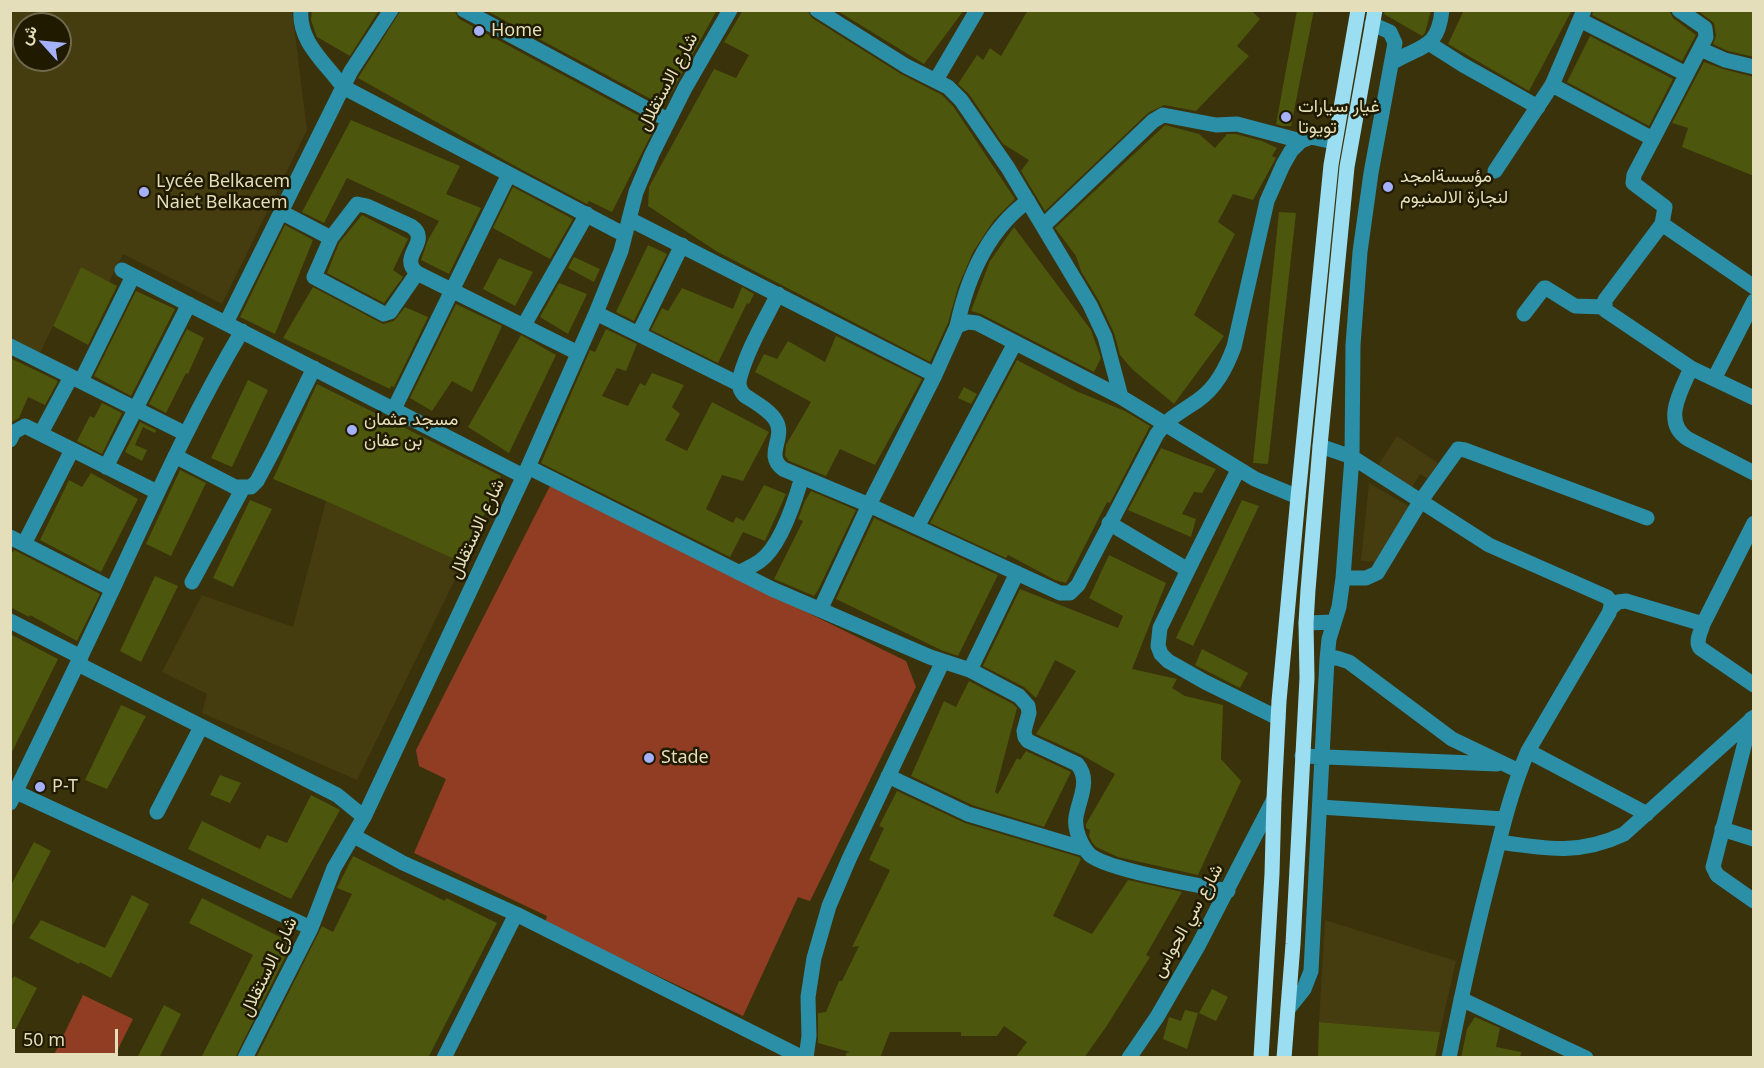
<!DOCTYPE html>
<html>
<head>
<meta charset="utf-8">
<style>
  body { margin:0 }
  #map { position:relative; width:1764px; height:1068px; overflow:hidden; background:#3a320b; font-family:"Noto Sans",Vazirmatn,sans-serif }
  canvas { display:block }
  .frame { position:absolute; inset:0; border:12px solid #e5debb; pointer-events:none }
  .north { position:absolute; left:12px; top:12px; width:60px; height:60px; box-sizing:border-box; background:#201a00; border:2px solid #6f684b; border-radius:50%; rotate:297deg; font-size:16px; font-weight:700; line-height:24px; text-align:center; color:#e5debb }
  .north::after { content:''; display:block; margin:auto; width:21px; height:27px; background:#a6b1fc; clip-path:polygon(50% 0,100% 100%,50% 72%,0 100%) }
  .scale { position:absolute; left:12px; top:1029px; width:106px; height:27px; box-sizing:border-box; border:3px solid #e5debb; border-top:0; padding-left:8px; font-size:18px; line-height:21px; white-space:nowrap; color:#e5debb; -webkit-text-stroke:4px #201a00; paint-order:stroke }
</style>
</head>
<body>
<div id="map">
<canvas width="1764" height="1068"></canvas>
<div class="frame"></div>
<div class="north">ش</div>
<div class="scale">50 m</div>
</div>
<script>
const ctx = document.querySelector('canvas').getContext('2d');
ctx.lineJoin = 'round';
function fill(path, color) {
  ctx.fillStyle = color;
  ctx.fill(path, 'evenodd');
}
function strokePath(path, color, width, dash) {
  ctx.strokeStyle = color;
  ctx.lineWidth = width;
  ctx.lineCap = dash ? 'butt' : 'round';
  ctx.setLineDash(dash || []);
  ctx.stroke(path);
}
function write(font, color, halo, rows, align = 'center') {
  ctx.font = font + ' "Noto Sans",Vazirmatn,sans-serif';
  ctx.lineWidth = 5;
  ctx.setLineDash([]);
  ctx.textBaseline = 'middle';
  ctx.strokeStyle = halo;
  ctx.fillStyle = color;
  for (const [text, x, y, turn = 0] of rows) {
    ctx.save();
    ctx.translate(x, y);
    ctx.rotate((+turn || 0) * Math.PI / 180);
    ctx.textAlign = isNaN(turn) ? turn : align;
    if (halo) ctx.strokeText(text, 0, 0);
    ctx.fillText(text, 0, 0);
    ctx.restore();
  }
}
const built = new Path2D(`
  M10,11H292L307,130L222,304L123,254L109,282L81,268L39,355L11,340ZM24,24H60V60H24Z
  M1397,436L1438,463L1428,479L1420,474L1411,489L1377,467Z
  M1369,483L1410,507L1378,562L1361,561Z
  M326,501L463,563L357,780L202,713L207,694L162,672L202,595L293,627Z
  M1325,920L1456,961L1440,1032L1319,1022Z`);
const green = new Path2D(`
  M550,486L906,661L916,687L810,901L798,897L743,1016L545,923L547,916L414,853L446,779L419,766L416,750Z
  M83,995L133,1019L114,1057H53Z`);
const building = new Path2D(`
  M312,10H379L350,56L317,37L311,20Z
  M401,10H454L459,19L656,125L612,212L589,201L587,204L515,166L358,78Z
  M485,10H717L664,106Z
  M743,10H807L812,18L901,74L942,95L953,106L1015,199L994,220L973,252L958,287L948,323L930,362L716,251L648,206L649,187L714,69L736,78L749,55L724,42Z
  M836,10H964L924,64Z
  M1028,10H1251L1260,19L1237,46L1249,56L1196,111L1164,105L1148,113L1045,211L1021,171L1029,160L1003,144L969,94L958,84L977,55L983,60L990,48L1001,56Z
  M1297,10H1314L1291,126H1282L1276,124Z
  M1385,10H1431L1425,33L1422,36L1384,14Z
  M1464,10H1572L1529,91L1448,44Z
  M1594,10H1669L1673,18L1696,35L1682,61L1592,15Z
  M1697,10H1754V57L1728,51L1713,44L1716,36L1714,23Z
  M1590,36L1673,79L1649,126L1567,82Z
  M1704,62L1723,69L1754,77V176L1682,147L1688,128L1672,123Z
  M351,120L460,166L446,194L481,208L449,274L421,260L428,240L439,221L347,178L324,223L302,212Z
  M1165,125L1199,134L1215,148L1227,134H1236L1262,141L1277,148L1272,156L1276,158L1253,200L1233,194L1218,222L1235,234L1194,315L1224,336L1174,404L1132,369L1120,355L1114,333L1099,301L1081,271L1076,256L1055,228Z
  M513,187L573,219L550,259L493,228Z
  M1279,212L1296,213L1268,464L1253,463Z
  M362,215L408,239L393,270L403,277L384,303L327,273L339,243Z
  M285,225L313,240L275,334L240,317Z
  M1014,227L1091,330L1101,358L1094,372L981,314L971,311L990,261Z
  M648,245L667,254L634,321L616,312Z
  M574,257L600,269L594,282L568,268Z
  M499,258L533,272L515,306L483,289Z
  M81,267L117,286L88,345L53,326Z
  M559,283L587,294L568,334L540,317Z
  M313,287L383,324L394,321L405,307L428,317L394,387L391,386L390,389L283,338Z
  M742,287L754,294L749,304L747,303L718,363L651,330L662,308L668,311L682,288L733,309Z
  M136,291L175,309L131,396L94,376Z
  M456,304L502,326L472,392L452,381L432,411L410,398Z
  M187,329L204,338L188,374L186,373L166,413L149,404Z
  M606,329L637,344L626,371L617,368L602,396L628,406L640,383L645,386L652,373L684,385L672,407L680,414L665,440L687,451L712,402L769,432L743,481L722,475L706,509L733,523L736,517L744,521L764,485L786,494L765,541L743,532L730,557L541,463L590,350L595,352Z
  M521,335L556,355L509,453L468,427Z
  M836,336L922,379L875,465L840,449L826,476L789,461L785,456L786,445L811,402L755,372L764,354L777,359L788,341L825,362Z
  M10,358L58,381L45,405L28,397L19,418L10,423Z
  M1017,360L1076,391L1125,411L1150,426L1110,503L1107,502L1066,583L1055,580L1008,555L1006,558L930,523Z
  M248,380L268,390L232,467L211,458Z
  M317,384L501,476L463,563L326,501L273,479Z
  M964,387L977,394L971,404L958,398Z
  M102,403L122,413L102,454L77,441L90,416L94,418Z
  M140,422L156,430L155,433L143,427L135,445L147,450L142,461L125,452Z
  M1161,448L1216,469L1202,493L1194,492L1182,514L1196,519L1191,537L1128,510Z
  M180,470L206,483L171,556L146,544Z
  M91,473L138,499L101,572L40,540L69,480L82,487Z
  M811,491L856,510L818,590L814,596L774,579L803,521L798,519L805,501Z
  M250,500L272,509L233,587L213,578Z
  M1242,500L1259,506L1193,646L1176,638Z
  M874,518L998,575L958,656L941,650L836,599Z
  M14,550L100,594L77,641L30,615L29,617L10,607V556Z
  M1109,555L1166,583L1132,669L1177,679L1172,688L1185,696L1223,705L1221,759L1241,781L1198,875L1118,857L1096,847L1092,842L1089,836L1090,830L1086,828V824L1115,774L1080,754L1036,734L1076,671L1055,660L1036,698L1024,687L983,666L1020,589L1118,628L1123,616L1089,598Z
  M155,576L178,586L141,662L120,651Z
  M10,634L58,659L10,756Z
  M1202,649L1248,673L1240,688L1195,665Z
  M969,681L1013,704L1017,708L995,792L998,794L1017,758L1020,760L1026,751L1071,772L1044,827L972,805L911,776L944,701L956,707Z
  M121,705L146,716L107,789L85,780Z
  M220,775L241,783L230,803L210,795Z
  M897,791L965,823L1079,857L1081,859L1053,916L1092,934L1128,880L1182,892L1146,955L1150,957L1106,1027L1084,1058H1015L1027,1042L1004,1026L997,1036H961V1032H890L880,1058H846V1053L850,1052L818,1043V1013L826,1012L839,981H842L859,946L852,947L890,870L869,860L884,828L879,826Z
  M311,795L340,810L291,899L188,849L202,821L260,849L267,835L287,843Z
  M34,842L51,851L10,930V887Z
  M353,856L445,901L446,898L497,923L428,1058H256L322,926L333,932L352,894L337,888Z
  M132,895L149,904L111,978L80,962L79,964L29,938L41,920L105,948Z
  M202,898L292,943L235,1058H201L253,955L189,923Z
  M14,976L37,988L10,1040V982Z
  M1212,989L1228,997L1216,1021L1199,1013Z
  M164,1005L181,1014L159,1058H137Z
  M1185,1010L1198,1013L1187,1049L1163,1039L1169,1017L1181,1021Z
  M1475,1017L1500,1028L1496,1047L1521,1052L1520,1058H1461L1467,1029Z
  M1319,1022L1440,1032L1435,1058H1318Z`);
const minor = new Path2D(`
  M301,10C298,42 326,63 343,87L351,71L391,10
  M464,10L668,120
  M817,10L906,66L948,87L961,100L1008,168L1090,305L1105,337L1121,397
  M1584,10L1552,85L1653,139L1634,175L1633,183L1665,207L1662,224L1605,300V310L1691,368L1754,398
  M1580,20L1686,74
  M1430,44L1463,65L1538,107
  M1700,49L1725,60L1754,67
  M1393,62C1422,45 1438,49 1442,10
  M936,80L977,10
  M1653,139L1706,37L1705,28L1679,10
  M1495,171L1552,85
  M281,212L331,238L357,204L367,206L411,226C433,241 397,256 417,273L578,353
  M629,219L935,375L957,326L968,322L977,323L1121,397L1255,479L1298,497
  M1662,224L1754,287
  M1043,226L1153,121L1163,115L1216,125L1237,124L1301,141
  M331,238L314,277L384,314L390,312L417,273
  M122,270L523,476
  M778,294C765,320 748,348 740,377C738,384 739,389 744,395C754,402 770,410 776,421C786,438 764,455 783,469L869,505L1060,593H1070L1078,585L1157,434C1168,418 1181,412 1197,401C1216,388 1226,368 1234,347L1267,201L1283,165L1291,151L1301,141L1311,137L1334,142
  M596,313L739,384
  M1524,314L1544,288H1546L1575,306L1604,307
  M226,323L343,87L625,235
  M524,325L587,214
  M957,326C967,279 988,230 1028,201
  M639,333L682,245
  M10,346L186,434
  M1691,368C1682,389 1661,422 1688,439L1754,473
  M1714,379L1754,301
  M81,381L133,276
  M394,409L509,174
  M41,433L71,377
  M10,440L14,432L25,426L157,492
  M1320,446L1352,457L1489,545L1607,597L1612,603L1609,613L1528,751C1512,788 1503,826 1493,865C1476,929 1462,993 1449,1058
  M175,456L235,487H251L257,481L273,451L314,368
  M106,467L189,304
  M528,467L772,589L930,657L970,670L1019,696L1028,706L1029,713L1024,731L1025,737L1028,741L1077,764C1091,780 1079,799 1076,817C1074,829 1081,846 1090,855C1108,870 1201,886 1228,891
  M1109,523L1188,570L1160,628L1158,646L1161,654L1168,661L1205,682L1278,718
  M917,527L1015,343
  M10,537L112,589
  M24,544L72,450
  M1188,570L1238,470
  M739,573C745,569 753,566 760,561C780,547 795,501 802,477
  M1343,578H1366L1377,573L1420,502L1458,449L1465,450L1647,518
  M192,582L243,488
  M1612,607L1618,602L1626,601L1703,624C1701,632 1695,641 1700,648L1754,685
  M820,610L869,505L935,375
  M10,621L81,657
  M1306,623L1334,622
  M1703,624L1754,523
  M1327,659L1337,658L1349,662L1452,739L1519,771
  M78,664L337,795L364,817
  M970,670L1017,573
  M1751,719L1713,867L1717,875L1754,901
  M1528,751L1647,814
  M1302,756L1497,764
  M888,776L968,814L1085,849
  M16,792L311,928
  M10,803C46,729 82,655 117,580C156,496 194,411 242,331
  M1320,807L1504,819
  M157,812L201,727
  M1722,829L1754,839
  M354,836L403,863L516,914L803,1058
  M1499,842C1546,849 1580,855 1624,834L1754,717
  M1461,999L1586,1058
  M1288,1009L1304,989L1311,971L1327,659L1329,639L1339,607L1343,578L1352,457L1353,345L1360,252L1371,173L1395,43L1390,32L1372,24
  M245,1058L311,928L334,868L364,817L528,467L596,313L621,251L636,192L652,154L685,88L730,10
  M444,1058L516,914
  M806,1058L809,1036L808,997L814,958L829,906L849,859L943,661
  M1129,1058L1157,1017L1198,946L1274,799`);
const major = new Path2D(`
  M1261,1058L1272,874L1274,799L1279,701L1298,497L1331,165L1358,10
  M1284,1058L1293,944L1307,678L1306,623L1308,590L1320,446L1347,167L1375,10`);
const markers = [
  [479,31,6,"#a6b1fc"],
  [1286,117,6,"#a6b1fc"],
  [1388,187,6,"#a6b1fc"],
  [144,192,6,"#a6b1fc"],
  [352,430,6,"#a6b1fc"],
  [649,758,6,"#a6b1fc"],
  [40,787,6,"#a6b1fc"]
];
const poiNames = [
  ["Home",491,31],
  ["غيار سيارات",1298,107],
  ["تويوتا",1298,128],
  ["مؤسسةامجد",1400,177],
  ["لنجارة الالمنيوم",1400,198],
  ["Lycée Belkacem",156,182],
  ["Naiet Belkacem",156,203],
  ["مسجد عثمان",364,420],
  ["بن عفان",364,441],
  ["Stade",661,758],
  ["P-T",52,787]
];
const streetNames = [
  ["شارع الاستقلال",668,82,-62],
  ["شارع الاستقلال",477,529,-65],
  ["شارع سي الحواس",1188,921,-61],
  ["شارع الاستقلال",269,967,-64]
];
fill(built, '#453c10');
fill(green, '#903d24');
fill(building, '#4c560c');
strokePath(minor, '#2b8fa8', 15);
strokePath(major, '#9bdef1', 15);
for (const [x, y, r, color] of markers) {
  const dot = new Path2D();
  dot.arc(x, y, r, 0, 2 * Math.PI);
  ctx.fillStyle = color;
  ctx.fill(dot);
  strokePath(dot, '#201a00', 2);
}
write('18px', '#e5debb', '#201a00', poiNames, 'left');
write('18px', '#e5debb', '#201a00', streetNames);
</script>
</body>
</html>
